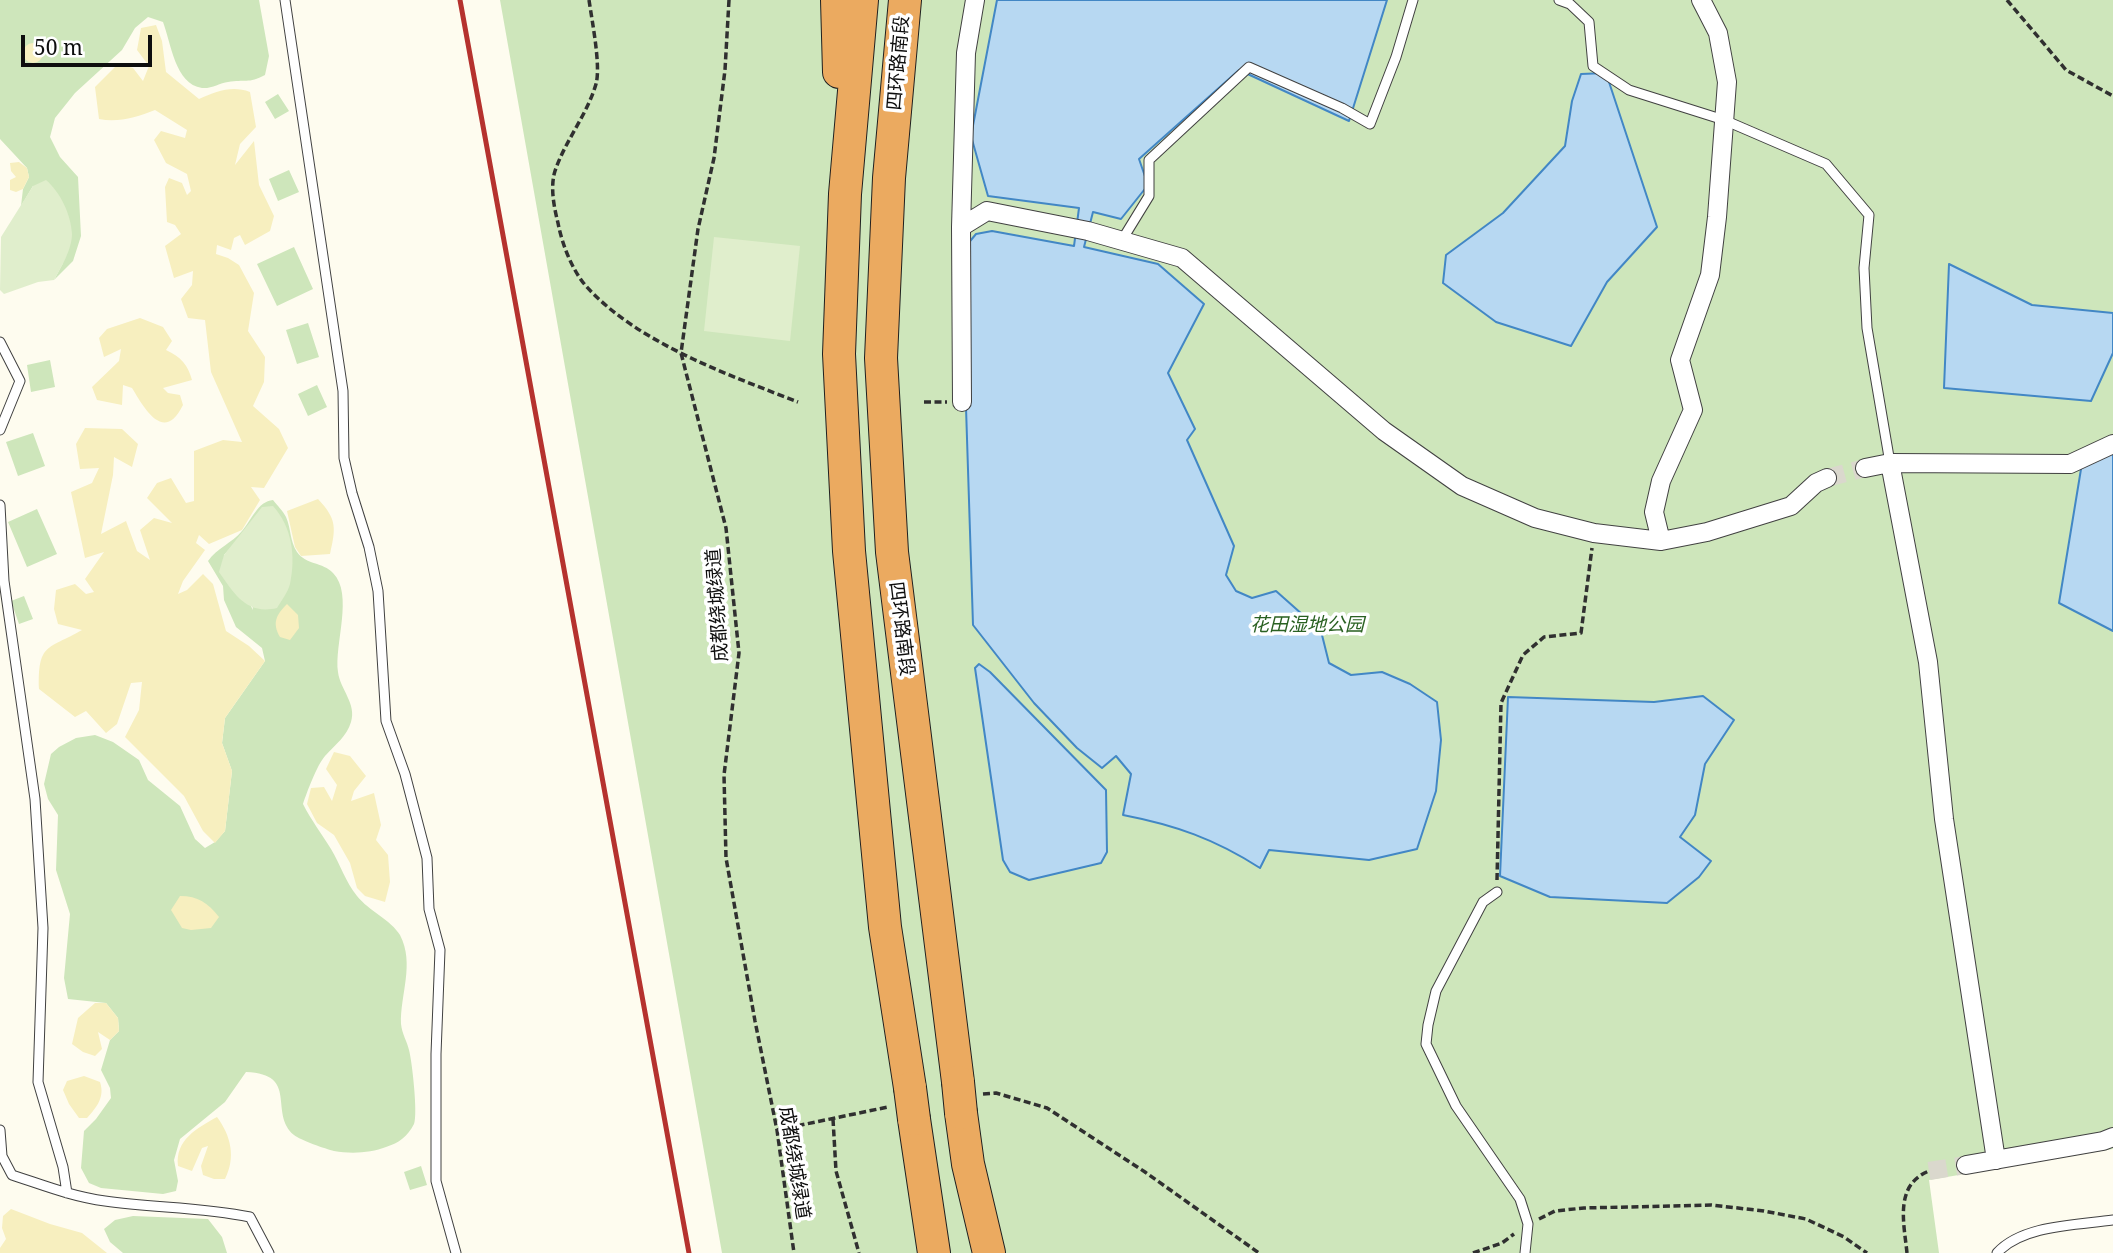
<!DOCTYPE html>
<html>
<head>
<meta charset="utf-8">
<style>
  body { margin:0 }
  #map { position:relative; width:2113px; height:1253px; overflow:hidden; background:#fefcef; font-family:"Noto Serif",serif }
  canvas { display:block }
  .scale { position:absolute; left:21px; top:35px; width:131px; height:32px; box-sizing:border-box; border:4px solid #0e0e0e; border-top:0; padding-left:9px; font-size:21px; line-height:24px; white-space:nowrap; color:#0e0e0e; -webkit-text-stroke:5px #fff; paint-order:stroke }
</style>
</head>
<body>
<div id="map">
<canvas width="2113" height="1253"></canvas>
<div class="scale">50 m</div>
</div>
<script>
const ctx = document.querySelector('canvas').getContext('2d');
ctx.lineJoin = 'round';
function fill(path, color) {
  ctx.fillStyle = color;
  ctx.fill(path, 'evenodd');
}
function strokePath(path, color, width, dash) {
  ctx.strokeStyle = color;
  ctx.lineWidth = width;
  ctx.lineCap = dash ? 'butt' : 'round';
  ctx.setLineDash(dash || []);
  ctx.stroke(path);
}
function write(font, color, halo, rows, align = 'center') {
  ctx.font = font + ' "Noto Serif","Noto Sans SC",serif';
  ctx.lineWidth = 7;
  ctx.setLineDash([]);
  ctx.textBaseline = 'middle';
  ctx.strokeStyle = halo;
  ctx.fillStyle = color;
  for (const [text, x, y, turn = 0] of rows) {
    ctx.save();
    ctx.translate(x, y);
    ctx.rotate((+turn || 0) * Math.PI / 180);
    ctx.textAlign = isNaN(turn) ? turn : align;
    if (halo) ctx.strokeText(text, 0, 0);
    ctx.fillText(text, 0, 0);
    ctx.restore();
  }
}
const green = new Path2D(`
  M0,0H259L269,56L265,75C248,84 245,79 228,82C220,83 211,89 202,88C175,84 171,43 163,22L148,17L135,28L122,50L75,93L55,118L50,137L60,157L78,177L81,236L73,261L54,280L63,263L33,186L21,206L23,189L29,177L27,168L0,139Z
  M500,0H2113V1149L1929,1180L1939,1253H722Z
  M278,94L289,111L275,119L265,102Z
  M289,170L299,192L278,201L269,179Z
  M294,247L313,289L277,306L257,264Z
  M308,323L319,357L297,364L286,330Z
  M50,360L55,387L31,392L27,365Z
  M317,385L327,407L308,416L298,394Z
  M33,433L45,466L18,476L6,442Z
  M273,500C277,505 283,511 286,517C291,528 290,542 297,552C306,565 323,562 333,573C354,594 334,645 338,672C340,689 357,704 351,722C347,736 335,745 325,756C317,765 307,792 303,804C311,820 322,834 331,849C340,864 346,883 357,896C369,911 391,920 400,935C415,964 400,995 401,1024C402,1034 407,1041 409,1050C412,1061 418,1114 414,1124C408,1136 399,1143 386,1147C371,1153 351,1154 334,1151C326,1149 300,1140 294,1135C268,1113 300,1074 246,1072L225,1102L180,1139L174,1160L178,1181L176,1191L163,1194L101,1188L89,1183L81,1168L84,1131L96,1119L111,1098L110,1088L101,1070L110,1040L119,1031L118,1018L106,1003L68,999L64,978L70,914L56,870L58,815L48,799L44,784L51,754L59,747L76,738L95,735L113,742L139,760L148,780L180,806L195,839L205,848L215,842L225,831L232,771L222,743L225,718L265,661L262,648L236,627L224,600L223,586L208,561C217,548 232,543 242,531C251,521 258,501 273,500ZM243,534L253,610L224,555Z
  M37,509L57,554L27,567L8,522Z
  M24,596L33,619L19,624L11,601Z
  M421,1166L427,1185L410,1190L404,1172Z
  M133,1216L208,1219L222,1237L227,1253H123L110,1242L104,1229L115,1220Z`);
const sand = new Path2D(`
  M156,25L162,41L166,72L199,99C216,92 231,85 250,92L256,127L240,144L235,165L254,141L259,185L274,216L270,231L245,245L240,235L234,238L231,250L217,245L216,254L228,258L239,265L254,293L248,331L265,357L264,382L253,406L279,429L288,448L264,488L251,487L260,500L242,530L209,544L199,535L196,543L205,550L183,581L178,594L187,590L203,574L213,584L226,631L249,646L265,661L225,718L222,743L232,771L225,831L215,843L203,831L184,796L125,737L139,710L142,682L131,683L117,724L106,733L86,711L75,717L39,689C38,643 47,650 82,630L58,624L54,609L56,590L75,584L86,594L94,592L85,579L104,552L85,558L71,492L92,483L99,468L80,469L76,444L85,428L122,429L138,444L132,467L114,457L113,475L101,534L126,521L137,551L150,560L140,530L154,518L172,523L147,498L157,483L171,478L186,503L194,501V451L223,440L242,442L211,372L205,320L188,318L181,299L192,285L193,271L174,278L165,246L181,234L175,225L167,222L165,187L169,178L182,183L187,195L191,191L187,174L166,163L154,140L161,131L185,138L187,130L155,110C137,117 118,123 99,119L95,87L118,64L133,68L143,81L149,66L137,50L141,28Z
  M23 53a10 10 0 1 1 20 0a10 10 0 1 1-20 0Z
  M19,162L27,168L29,177L23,189L16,192L10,190V180L16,177L11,171L10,163Z
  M140,318L163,327L172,341L166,350C181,357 188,365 192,380L163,388L168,393L180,395L183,405C164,444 144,408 132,388L123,385L122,405L97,400L92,387L119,361L121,349L104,357L99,338L107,329Z
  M318,499C337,519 336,528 330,554L301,556L295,547L287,511Z
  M287,604L298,615L299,628L290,640L280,637C272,623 276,615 287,604Z
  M334,752L350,756L366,776L354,791L351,801L374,793L381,825L376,840L388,855L390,882L385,902L365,896L357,888L350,863L334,835L317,823L307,804L311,788L324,787L332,801L337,785L326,769Z
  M180,896C198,896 208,903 219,917L211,928L191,930L182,928L171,910Z
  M95,1003H106L118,1018L119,1031L110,1040L98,1032L102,1049L95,1056L83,1052L72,1044L78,1018Z
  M84,1076L100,1082C105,1097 97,1107 87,1118H79L69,1104L63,1090L67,1081Z
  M217,1117C231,1136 236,1157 225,1179H214L203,1175L201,1166L208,1146L202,1148L192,1171L178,1166C175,1140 197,1128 217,1117Z
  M11,1209L50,1224L82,1233L107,1253H0V1248L6,1239L2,1228L3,1216Z`);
const pitch = new Path2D(`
  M46,180C60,192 71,214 72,234C72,249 61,268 54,280L38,282L4,294L0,290L1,237L33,186Z
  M714,237L800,246L790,341L704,331Z
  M273,506C292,527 296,556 290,584C288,592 281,601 277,608C247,615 235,595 219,572L224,555L262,507Z`);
const water = new Path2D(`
  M997,0H1387L1349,121L1239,70L1139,159L1148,185L1121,219L1093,212L1084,247L1158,264L1204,304L1168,373L1195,429L1187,440L1234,546L1226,575L1236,591L1252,598L1276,591L1321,631L1329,663L1351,675L1382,672L1410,684L1437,702L1441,740L1436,791L1417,849L1369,860L1269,850L1260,868C1215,839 1175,825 1123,815L1131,774L1116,756L1102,768L1077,748L1034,703L973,625L961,252L976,234L992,231L1074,246L1079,208L988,196L971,136Z
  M1606,73L1657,227L1607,282L1571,346L1496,322L1443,283L1446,255L1503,213L1565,146L1572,101L1581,74Z
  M1949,264L2032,305L2113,313V353L2091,401L1944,388Z
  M2113,450V631L2059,603L2082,463Z
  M979,664L990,672L1106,790L1107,852L1101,863L1029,880L1010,872L1003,860L975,668Z
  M1703,696L1734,720L1705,764L1695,815L1680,837L1711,861L1699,877L1667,903L1550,897L1500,876L1508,697L1654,702Z`);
const streetTunnel = new Path2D(`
  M1827,478L1865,468
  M1929,1171L1966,1165`);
const path = new Path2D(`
  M589,0C592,21 601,66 596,84C587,115 565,141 555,171C550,187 554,207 558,223C562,244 572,270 586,286C637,343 729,375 798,402
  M729,0L725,70L714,158L698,229L681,353L726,528L739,653L724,775L726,858L755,1021L777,1130L794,1253
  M2007,0L2066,70L2113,96
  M924,402H947
  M1497,880L1501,703L1523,655L1544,637L1581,633L1592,548
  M983,1094L996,1093L1047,1108L1145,1172L1259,1253
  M833,1119L836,1171L859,1253
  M777,1130L888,1107
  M1539,1219L1555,1211L1584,1208L1711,1205L1764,1211L1806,1219L1844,1237L1867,1253
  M1473,1253L1502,1243L1514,1234
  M1907,1253C1904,1223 1894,1185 1929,1171`);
const lane = new Path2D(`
  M285,0L343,391L344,458L352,493L369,547L378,591L386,721L405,774L427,858L429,909L440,950L436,1054V1181L456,1253
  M1559,0L1570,4L1589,22L1593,66L1629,90L1724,120L1826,164L1869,215L1864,268L1867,328L1890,463
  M1122,240L1149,196V160L1249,67L1342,108L1370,124L1396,57L1413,0
  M0,342L20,381L0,430
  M0,505L4,581L35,799L43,928L38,1082L63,1167L67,1193
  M1497,892L1483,902L1436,991L1428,1025L1426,1044L1456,1106L1520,1199L1528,1224L1525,1253
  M0,1130L2,1156L12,1175C43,1185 73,1197 105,1201C154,1208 202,1207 250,1217L269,1253
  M1997,1253C2022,1225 2077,1225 2113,1220`);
const street = new Path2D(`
  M961,227L966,53L975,0
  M962,402L961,227L987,211L1088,231L1182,258L1384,431L1462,486L1535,518L1594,533L1661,541L1707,532L1791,506L1816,483L1827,478
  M1890,463L2070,464L2113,444
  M1865,468L1890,463L1928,662L1944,819L1996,1160
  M1661,541L1654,512L1661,481L1693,410L1680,360L1710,275L1717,217L1727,82L1718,33L1701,0
  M1966,1165L2103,1141L2113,1137`);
const highway = new Path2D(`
  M837,0L839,72
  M862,0L845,194L839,354L849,551L885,927L910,1088
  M905,0L889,178L881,358L892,552L958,1082
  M961,1113L968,1164L989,1253
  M914,1119L934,1253`);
const rail = new Path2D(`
  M460,0L689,1253`);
const highwayBridge = new Path2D(`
  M958,1082L961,1113
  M910,1088L914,1119`);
const streetNames = [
  ["四环路南段",899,63,-85],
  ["成都绕城绿道",718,605,-94],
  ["四环路南段",901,629,83],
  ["成都绕城绿道",794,1163,81]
];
const parkNames = [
  ["花田湿地公园",1307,626]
];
fill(green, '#cee6bb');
fill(sand, '#f7efbf');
fill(pitch, '#e0eecc');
fill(water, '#b7d8f2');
strokePath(water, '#4287c5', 2);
strokePath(streetTunnel, '#dad8cd', 18, [18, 9]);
strokePath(lane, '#414141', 11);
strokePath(street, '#414141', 20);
strokePath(highway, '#1f1f1f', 34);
strokePath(path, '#303030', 3.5, [7, 3.5]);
strokePath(lane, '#fff', 9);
strokePath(street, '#fff', 18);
strokePath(highway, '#ebaa60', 32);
strokePath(rail, '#b5322e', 5);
strokePath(highwayBridge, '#1f1f1f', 34, []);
strokePath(highwayBridge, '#ebaa60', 32);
write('19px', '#0e0e0e', '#fff', streetNames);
write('italic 19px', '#2a6122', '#fff', parkNames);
</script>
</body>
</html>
